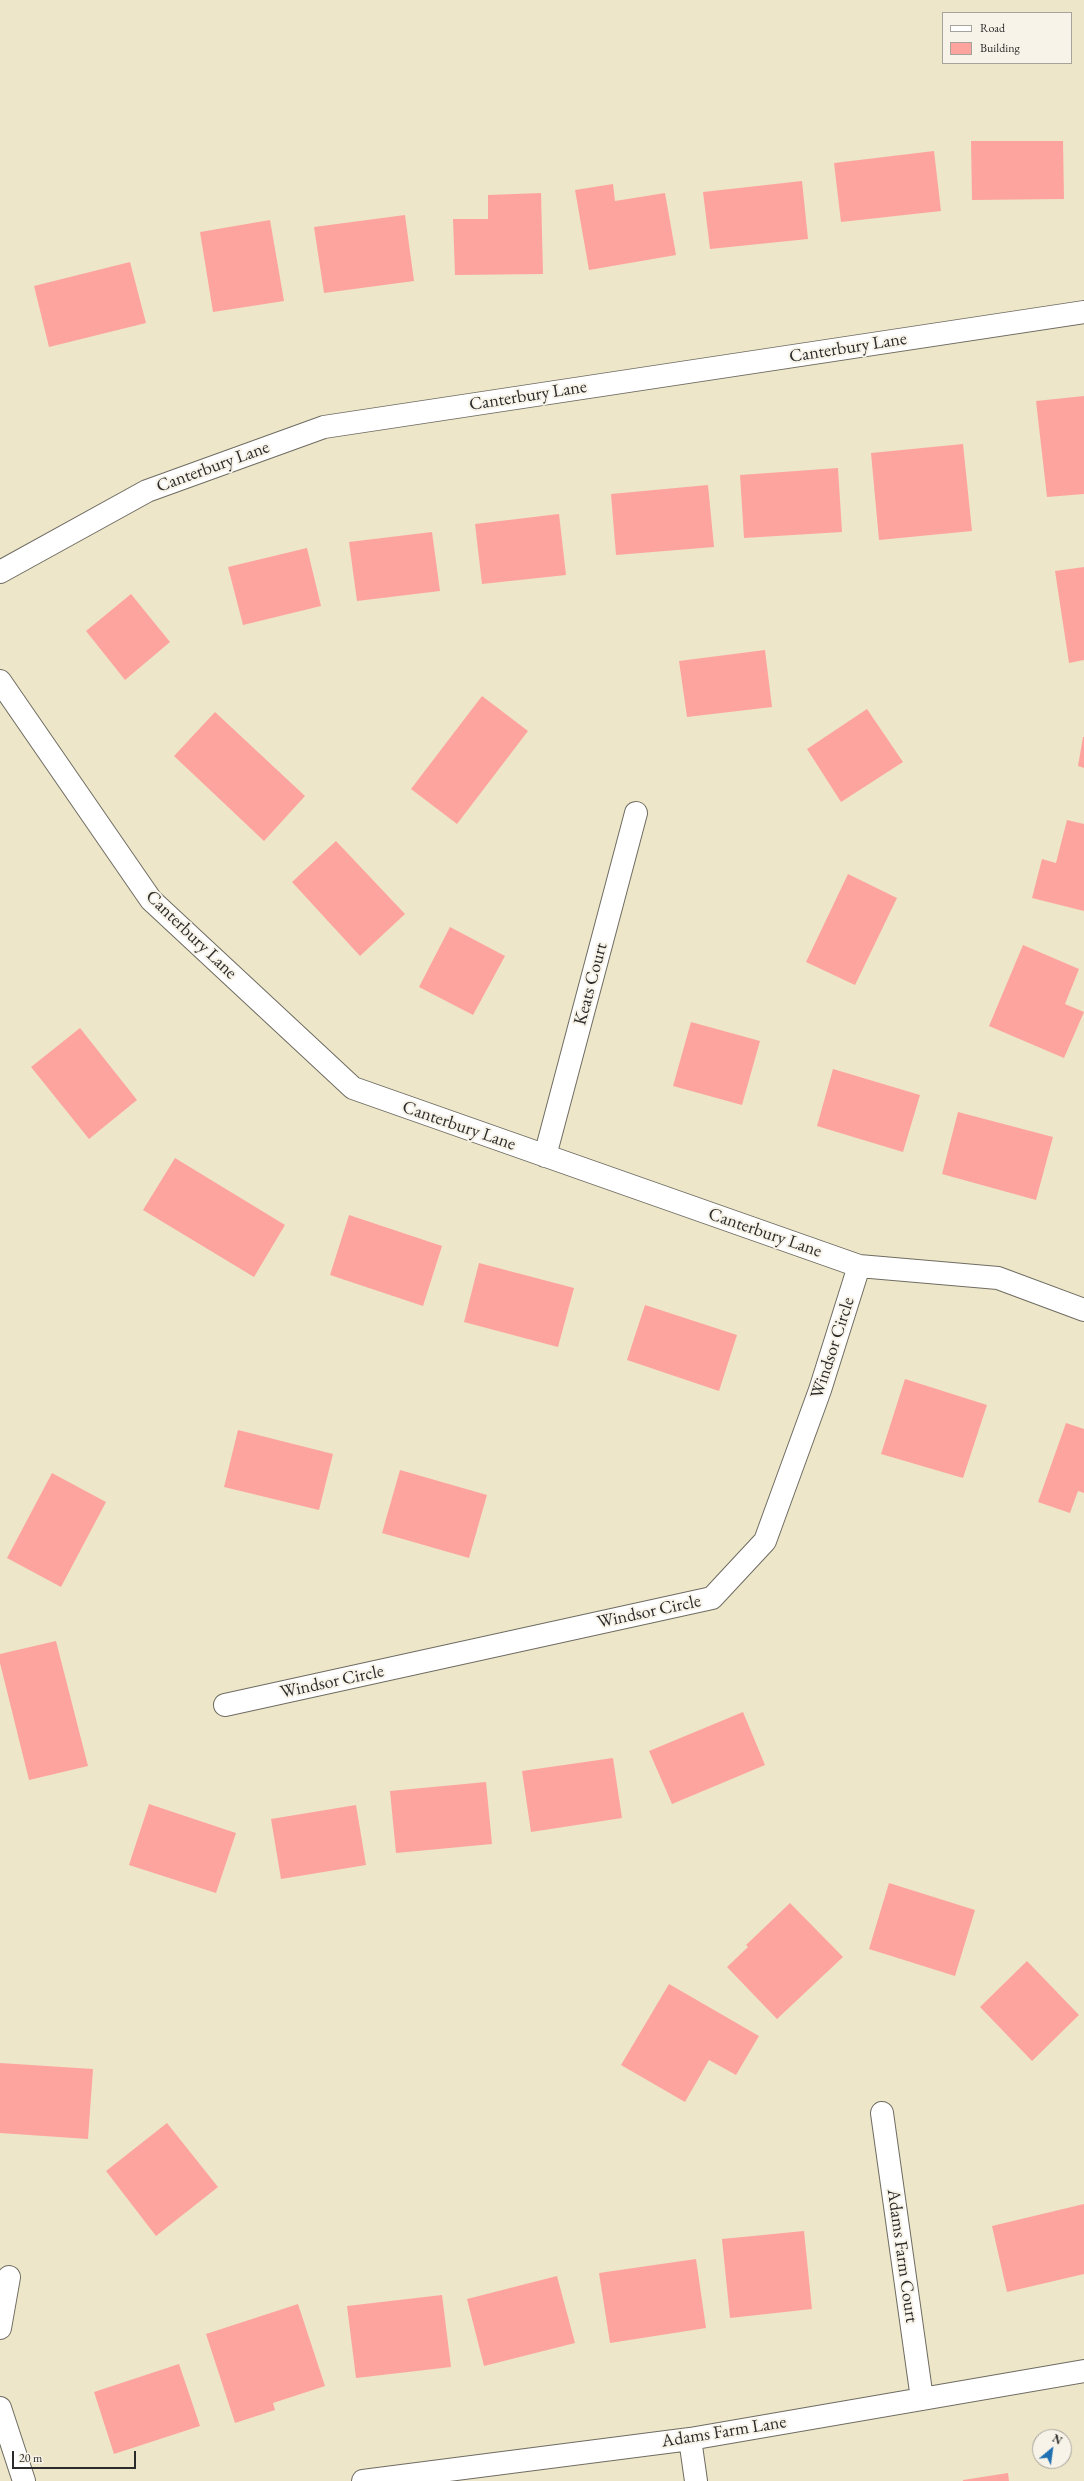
<!DOCTYPE html>
<html>
<head>
<meta charset="utf-8">
<style>
  body { margin:0 }
  #map { position:relative; width:1084px; height:2481px; overflow:hidden; background:#ede6c9; font-family:"EB Garamond",serif }
  canvas { display:block }
  .legend { position:absolute; left:942px; top:12px; width:130px; height:52px; box-sizing:border-box; background:#f7f3e8; border:1px solid #a5a39c; margin:0; padding:5px 7px; list-style:none; font-size:12px; color:#2b2b2b }
  .legend li { display:flex; align-items:center; gap:8px; height:20px }
  .legend b { width:20px; border:1px solid #a5a39c }
  .north { position:absolute; left:1032px; top:2429px; width:40px; height:40px; box-sizing:border-box; background:#f7f3e8; border:1px solid #a5a39c; border-radius:50%; rotate:29deg; font-size:11px; font-weight:700; line-height:16px; text-align:center; color:#2b2b2b }
  .north::after { content:''; display:block; margin:auto; width:14px; height:18px; background:#1f6fb2; clip-path:polygon(50% 0,100% 100%,50% 72%,0 100%) }
  .scale { position:absolute; left:12px; top:2451px; width:124px; height:18px; box-sizing:border-box; border:2px solid #2b2b2b; border-top:0; padding-left:5px; font-size:12px; line-height:14px; white-space:nowrap; color:#2b2b2b; -webkit-text-stroke:3px #f7f3e8; paint-order:stroke }
</style>
</head>
<body>
<div id="map">
<canvas width="1084" height="2481"></canvas>
<ul class="legend">
<li><b style="height:5px;background:#fff"></b>Road</li>
<li><b style="height:11px;background:#fea49e"></b>Building</li>
</ul>
<div class="north">N</div>
<div class="scale">20 m</div>
</div>
<script>
const ctx = document.querySelector('canvas').getContext('2d');
ctx.lineJoin = 'round';
function fill(path, color) {
  ctx.fillStyle = color;
  ctx.fill(path, 'evenodd');
}
function strokePath(path, color, width, dash) {
  ctx.strokeStyle = color;
  ctx.lineWidth = width;
  ctx.lineCap = dash ? 'butt' : 'round';
  ctx.setLineDash(dash || []);
  ctx.stroke(path);
}
function write(font, color, halo, rows, align = 'center') {
  ctx.font = font + ' "EB Garamond",serif';
  ctx.lineWidth = 4;
  ctx.setLineDash([]);
  ctx.textBaseline = 'middle';
  ctx.strokeStyle = halo;
  ctx.fillStyle = color;
  for (const [text, x, y, turn = 0] of rows) {
    ctx.save();
    ctx.translate(x, y);
    ctx.rotate((+turn || 0) * Math.PI / 180);
    ctx.textAlign = isNaN(turn) ? turn : align;
    if (halo) ctx.strokeText(text, 0, 0);
    ctx.fillText(text, 0, 0);
    ctx.restore();
  }
}
const building = new Path2D(`
  M971,141H1063L1064,199L972,200Z
  M934,151L941,211L841,222L834,163Z
  M802,181L808,239L710,249L703,192Z
  M613,184L615,201L665,193L676,255L589,270L575,190Z
  M541,193L543,274L455,275L453,219H488V195Z
  M405,215L414,281L324,293L314,227Z
  M270,220L284,301L213,312L200,232Z
  M130,262L146,323L49,347L34,286Z
  M1084,396V494L1047,497L1036,401Z
  M963,444L972,531L879,540L871,453Z
  M838,468L842,532L744,538L740,475Z
  M708,485L714,547L616,555L611,494Z
  M559,514L566,575L482,584L475,524Z
  M432,532L440,591L357,601L349,542Z
  M307,548L321,606L243,625L228,567Z
  M1084,567V660L1069,663L1055,571Z
  M131,594L170,642L125,680L86,631Z
  M765,650L772,707L687,717L679,661Z
  M482,696L528,731L457,824L411,789Z
  M867,709L903,762L841,802L807,749Z
  M215,712L305,796L264,841L174,756Z
  M1083,737H1084V768L1078,766Z
  M1067,820L1084,824V911L1032,898L1042,859L1056,863Z
  M336,841L405,914L360,956L292,882Z
  M848,874L897,898L855,985L806,962Z
  M450,927L505,956L473,1015L419,987Z
  M1023,945L1079,969L1065,1004L1084,1012L1064,1058L989,1026Z
  M691,1022L760,1041L742,1105L673,1086Z
  M80,1028L137,1100L89,1139L31,1067Z
  M833,1069L920,1095L903,1152L817,1126Z
  M958,1112L1053,1137L1036,1200L942,1174Z
  M175,1158L285,1225L254,1277L143,1210Z
  M349,1215L442,1246L423,1306L330,1275Z
  M479,1263L574,1288L558,1347L464,1322Z
  M645,1305L737,1335L719,1391L627,1360Z
  M905,1379L987,1405L963,1478L881,1454Z
  M1066,1423L1084,1429V1493L1078,1491L1070,1513L1038,1502Z
  M238,1430L333,1454L319,1510L224,1487Z
  M400,1470L487,1495L469,1558L382,1533Z
  M52,1473L106,1502L61,1587L7,1558Z
  M56,1641L88,1766L29,1780L0,1663V1654Z
  M743,1712L765,1765L672,1804L649,1751Z
  M613,1758L622,1818L531,1832L522,1771Z
  M486,1782L492,1844L396,1853L390,1791Z
  M149,1804L236,1833L216,1893L129,1865Z
  M356,1805L366,1865L281,1879L271,1819Z
  M889,1883L975,1910L955,1976L869,1949Z
  M790,1903L843,1957L777,2019L727,1967L748,1947L746,1945Z
  M1027,1961L1079,2015L1032,2061L980,2007Z
  M669,1984L759,2036L736,2075L709,2060L685,2102L621,2065Z
  M0,2063L93,2069L88,2139L0,2133Z
  M167,2123L218,2187L156,2236L106,2171Z
  M1084,2204V2274L1007,2292L992,2226Z
  M804,2231L812,2309L730,2318L722,2239Z
  M696,2259L706,2328L610,2343L599,2273Z
  M557,2276L575,2343L484,2366L467,2299Z
  M442,2295L451,2367L356,2378L347,2306Z
  M298,2304L325,2386L273,2403L275,2410L235,2423L206,2334Z
  M179,2364L200,2426L114,2454L94,2392Z
  M1008,2473L1009,2481H963V2480Z`);
const street = new Path2D(`
  M0,572L147,491L324,427L1084,312
  M0,681L151,900L353,1088L859,1266L998,1278L1084,1310
  M545,1156L636,813
  M225,1705L712,1598L765,1541L820,1390L859,1266
  M882,2113L922,2399
  M0,2328L9,2277
  M0,2408L24,2481
  M690,2439L696,2481
  M363,2481L690,2439L1084,2371`);
const streetNames = [
  ["Canterbury Lane",848,348,-9],
  ["Canterbury Lane",528,396,-9],
  ["Canterbury Lane",213,467,-20],
  ["Canterbury Lane",191,935,44],
  ["Keats Court",591,984,-75],
  ["Canterbury Lane",459,1126,19],
  ["Canterbury Lane",765,1233,19],
  ["Windsor Circle",833,1348,-72],
  ["Windsor Circle",649,1612,-12],
  ["Windsor Circle",332,1682,-12],
  ["Adams Farm Court",902,2256,82],
  ["Adams Farm Lane",724,2432,-9]
];
fill(building, '#fea49e');
strokePath(street, '#6f6c62', 24);
strokePath(street, '#fff', 22);
write('18px', '#2b2b2b', '#f7f3e8', streetNames);
</script>
</body>
</html>
